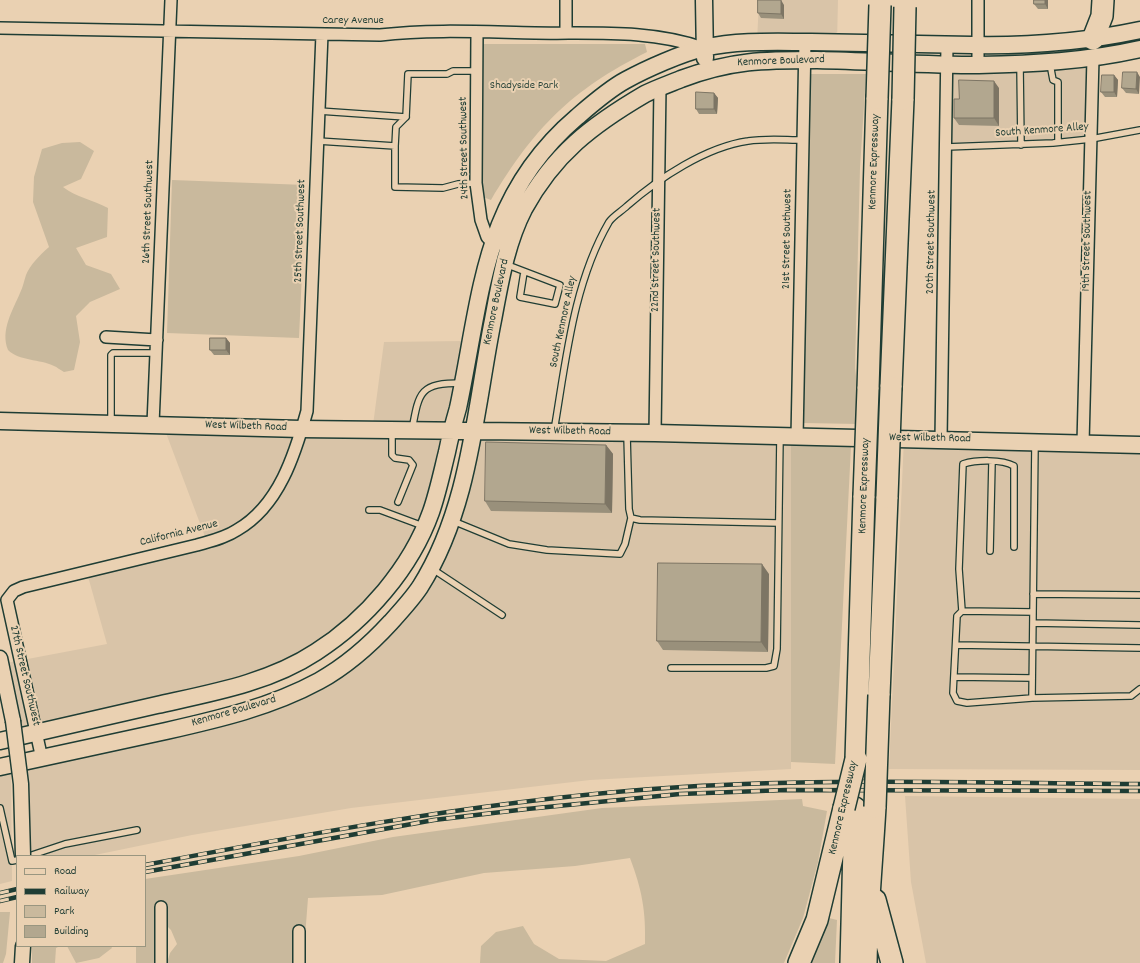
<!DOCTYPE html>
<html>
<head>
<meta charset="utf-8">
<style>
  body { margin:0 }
  #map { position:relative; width:1140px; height:963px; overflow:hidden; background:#ead1b2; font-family:Dekko,sans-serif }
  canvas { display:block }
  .legend { position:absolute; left:16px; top:855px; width:130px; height:92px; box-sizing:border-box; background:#ead1b2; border:1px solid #999680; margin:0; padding:5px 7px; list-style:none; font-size:12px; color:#1f3d34 }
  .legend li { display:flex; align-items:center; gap:8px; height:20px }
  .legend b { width:20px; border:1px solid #999680 }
</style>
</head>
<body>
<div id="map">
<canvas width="1140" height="963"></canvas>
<ul class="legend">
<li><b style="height:5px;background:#ead1b2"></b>Road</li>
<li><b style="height:5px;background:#1f3d34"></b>Railway</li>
<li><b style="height:11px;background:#c9b99d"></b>Park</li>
<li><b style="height:11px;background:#b2a78f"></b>Building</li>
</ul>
</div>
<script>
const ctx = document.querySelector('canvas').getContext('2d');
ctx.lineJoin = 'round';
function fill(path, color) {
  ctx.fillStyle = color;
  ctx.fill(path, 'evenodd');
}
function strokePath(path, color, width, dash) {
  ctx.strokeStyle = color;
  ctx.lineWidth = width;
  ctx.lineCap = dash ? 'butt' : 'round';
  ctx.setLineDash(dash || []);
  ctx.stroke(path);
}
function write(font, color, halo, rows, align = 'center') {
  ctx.font = font + ' Dekko,sans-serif';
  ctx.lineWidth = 4;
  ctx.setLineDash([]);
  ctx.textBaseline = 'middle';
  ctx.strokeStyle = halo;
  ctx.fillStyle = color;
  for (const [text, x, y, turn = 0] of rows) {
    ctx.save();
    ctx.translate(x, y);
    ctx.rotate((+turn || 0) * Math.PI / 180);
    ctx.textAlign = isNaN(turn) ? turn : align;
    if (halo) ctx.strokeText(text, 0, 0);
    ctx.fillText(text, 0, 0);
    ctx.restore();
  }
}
const built = new Path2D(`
  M759,0H838L837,42H757Z
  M1090,62L1087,137L1042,142L949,145L950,66Z
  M464,341L449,426L373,425L384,342Z
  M163,425L452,430L440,481L398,573L296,664L16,737L1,664L107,644L87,573L207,542Z
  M473,431L791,437V769L590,780L351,808L192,835L90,856H22L20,763L198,724L336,670L431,567Z
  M904,438L1140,444V770L889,769Z
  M11,770L12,881L0,884V773Z
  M905,796L1140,799V963H926L911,882Z`);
const green = new Path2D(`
  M483,44H645L647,52C571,90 534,128 491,200L483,197Z
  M809,74H866L860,168L855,368L858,393V424L803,423Z
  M80,142L94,151L81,179L63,187C76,197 93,200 108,208L107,237L76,248L86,265L111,274L120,289L90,302L76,316L80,342L74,370L64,372C60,370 57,367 54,366C40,359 19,361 8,350C0,330 13,310 20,293C23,287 24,281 26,275C30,265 40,255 49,247L33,202L34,177L42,149L62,143Z
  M172,180L306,185L299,338L167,333Z
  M791,445L851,446L835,764L791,762Z
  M802,799L803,806L827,811L818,862L803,918L784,963H480L481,946L496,932L523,926L534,944L559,959L606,961L645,944C646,911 642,890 630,858L575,866L484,873L382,895L308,898L303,963H167L170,953L177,944L171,930L161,920L157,963H136V946H145V879L299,856L393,837L602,808Z
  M0,912H10L6,954L3,963H0Z
  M829,918L837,920L835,963H807Z
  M32,946H60L56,948L55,963H32Z
  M67,946H111L112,948L99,958L76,963Z`);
const service = new Path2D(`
  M1050,64L1053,80L1058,82V142
  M1020,66L1021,145
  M319,111L406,117L408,74H447L453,71H477
  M318,141L395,146V187L443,188L458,184L476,183
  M395,146L396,127L406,117
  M946,147L1053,143L1091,139L1140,130
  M505,264L560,285L555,304L520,297L524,272
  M111,423V355L113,353H156
  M412,430C419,391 420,383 462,383
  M554,431C566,361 573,284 609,222C613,216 622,211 627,206C659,178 706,147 748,141C766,138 785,140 803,140
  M392,432V455L395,458L409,460L413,465L398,502
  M627,435L629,509L631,518L640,520L778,523
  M1035,444L1032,698L1131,696L1140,689
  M369,510H380L423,526
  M453,521L509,544L547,550L620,554L625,544L631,518
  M990,551L992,462
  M431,568L502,615
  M1033,594L1140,595
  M962,611L959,569L963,464C976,460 1002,459 1014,466V547
  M1033,623L1140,625
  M956,645L1140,648
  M671,668H766L774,666L777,649L780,437
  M954,677L1032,678
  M1032,698L967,703L957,701L953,693L957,616L962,611L1033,612
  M0,808L12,861L17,860
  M29,856L65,844L137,830`);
const minor = new Path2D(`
  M0,28L380,35C432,29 483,32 535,33C591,34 649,29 703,48
  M477,32L476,183L481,220L487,237L493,243L499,244
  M566,33V0
  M978,65V0
  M106,337L157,340
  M153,424L171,0
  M655,433L660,87
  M797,437L805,42
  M941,439L947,45
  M1083,443L1093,58
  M42,759L7,600L14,591L23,587L197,545C211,541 225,538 237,530C279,506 295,454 307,411L322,34
  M161,963V907
  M299,963V931`);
const tertiary = new Path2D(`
  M0,658L13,721
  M22,963L23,946`);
const secondary = new Path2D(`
  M704,0L705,58
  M0,421L301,429L655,433L1140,445
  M0,741C52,729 105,717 157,705C211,693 269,683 316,652C366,620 411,568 431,512C438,492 442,472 447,452C450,437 454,422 458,408C482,295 482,198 577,117C592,104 609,89 626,80C646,69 682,53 704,48C739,40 776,42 811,42C865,43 919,44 972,45C1029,46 1084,42 1140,30
  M0,767C55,755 111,743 166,731C219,719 271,707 319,681C346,666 370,645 391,622C401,611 412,599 420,587C470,508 475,410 493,320C500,283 506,244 524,209C554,154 592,125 645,94C657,88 669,84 681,79C732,60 764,60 817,60C871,61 925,65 979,65C1033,64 1087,61 1140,49`);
const motorway = new Path2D(`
  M1093,39L1102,16L1103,0
  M891,387L903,99
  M868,389L877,98
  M879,695L887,497
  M856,759L864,496
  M875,900L892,963
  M799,963L817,920L844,808
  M851,963L855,808
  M866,963C867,911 872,859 875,807`);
const rail = new Path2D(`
  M145,865C323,831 501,798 682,787C835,778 988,783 1140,784
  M145,872L434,820L527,809L680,794L786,790L1140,791
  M0,893L17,889
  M0,901L17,897`);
const tertiaryBridge = new Path2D(`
  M13,721L21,784L23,856`);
const motorwayBridge = new Path2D(`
  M877,98L880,5
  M903,99L905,7
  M864,496L868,389
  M887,497L891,387
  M875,807L879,695
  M844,808L856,759`);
const wall = new Path2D(`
  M1048,0V9H1038L1034,4Z
  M784,5V19L761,18L758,13Z
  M1137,72L1139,94L1126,93L1122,88Z
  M1114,75L1118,80L1117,97H1105L1101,92Z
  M999,88V126L959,125L954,118L959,99Z
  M714,93L718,98L717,114H699L696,109Z
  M226,338L230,343V355H214L210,350Z
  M606,445L613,454L612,513L491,511L485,501Z
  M769,574L768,652L663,650L657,641Z`);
const shadedWall = new Path2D(`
  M781,0L784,5V19L781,14Z
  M1045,0H1048V9L1045,4Z
  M1137,72L1140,77L1139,94L1136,89Z
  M1114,75L1118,80L1117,97L1114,92Z
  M994,81L999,88V126L994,118Z
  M714,93L718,98L717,114L714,109Z
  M226,338L230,343V355L226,350Z
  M606,445L613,454L612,513L605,504Z
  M762,564L769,574L768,652L761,642Z`);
const building = new Path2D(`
  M758,0H781V14L758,13Z
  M1034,0H1045V4H1034Z
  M1123,72H1137L1136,89L1122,88Z
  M1102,75H1114V92H1101Z
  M959,80L994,81V118H954V99H959Z
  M696,92L714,93V109H696Z
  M210,338H226V350H210Z
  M486,442L606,445L605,504L485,501Z
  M658,563L762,564L761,642L657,641Z`);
const streetNames = [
  ["Carey Avenue",353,21],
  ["Kenmore Boulevard",781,62,-2],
  ["South Kenmore Alley",1042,131,-4],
  ["24th Street Southwest",465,148,-91],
  ["Kenmore Expressway",875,162,-88],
  ["26th Street Southwest",149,212,-88],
  ["25th Street Southwest",301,231,-88],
  ["21st Street Southwest",788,239,-89],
  ["19th Street Southwest",1088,241,-89],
  ["20th Street Southwest",932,242,-89],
  ["22nd Street Southwest",657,260,-89],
  ["Kenmore Boulevard",497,302,-78],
  ["South Kenmore Alley",564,322,-78],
  ["West Wilbeth Road",246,427,2],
  ["West Wilbeth Road",570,432,1],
  ["West Wilbeth Road",930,439,1],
  ["Kenmore Expressway",865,486,-88],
  ["California Avenue",179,534,-14],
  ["27th Street Southwest",24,676,77],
  ["Kenmore Boulevard",234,712,-16],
  ["Kenmore Expressway",844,808,-77]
];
const parkNames = [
  ["Shadyside Park",524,86]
];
fill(built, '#d9c4a8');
fill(green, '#c9b99d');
strokePath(service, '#1f3d34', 8);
strokePath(minor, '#1f3d34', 14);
strokePath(tertiary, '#1f3d34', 17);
strokePath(secondary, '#1f3d34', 19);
strokePath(motorway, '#1f3d34', 24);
strokePath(service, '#ead1b2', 5.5);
strokePath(minor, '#ead1b2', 11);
strokePath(tertiary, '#ead1b2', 14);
strokePath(secondary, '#ead1b2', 16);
strokePath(motorway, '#ead1b2', 21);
strokePath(rail, '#1f3d34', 4.5);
strokePath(rail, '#ead1b2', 3, [9]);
strokePath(tertiaryBridge, '#1f3d34', 17, []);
strokePath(motorwayBridge, '#1f3d34', 24, []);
strokePath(tertiaryBridge, '#ead1b2', 14);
strokePath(motorwayBridge, '#ead1b2', 21);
fill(wall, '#99907b');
fill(shadedWall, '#7d7564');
fill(building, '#b2a78f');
strokePath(building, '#7d7564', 1);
write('12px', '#1f3d34', '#ead1b2', streetNames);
write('12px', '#30493e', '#ead1b2', parkNames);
</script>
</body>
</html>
